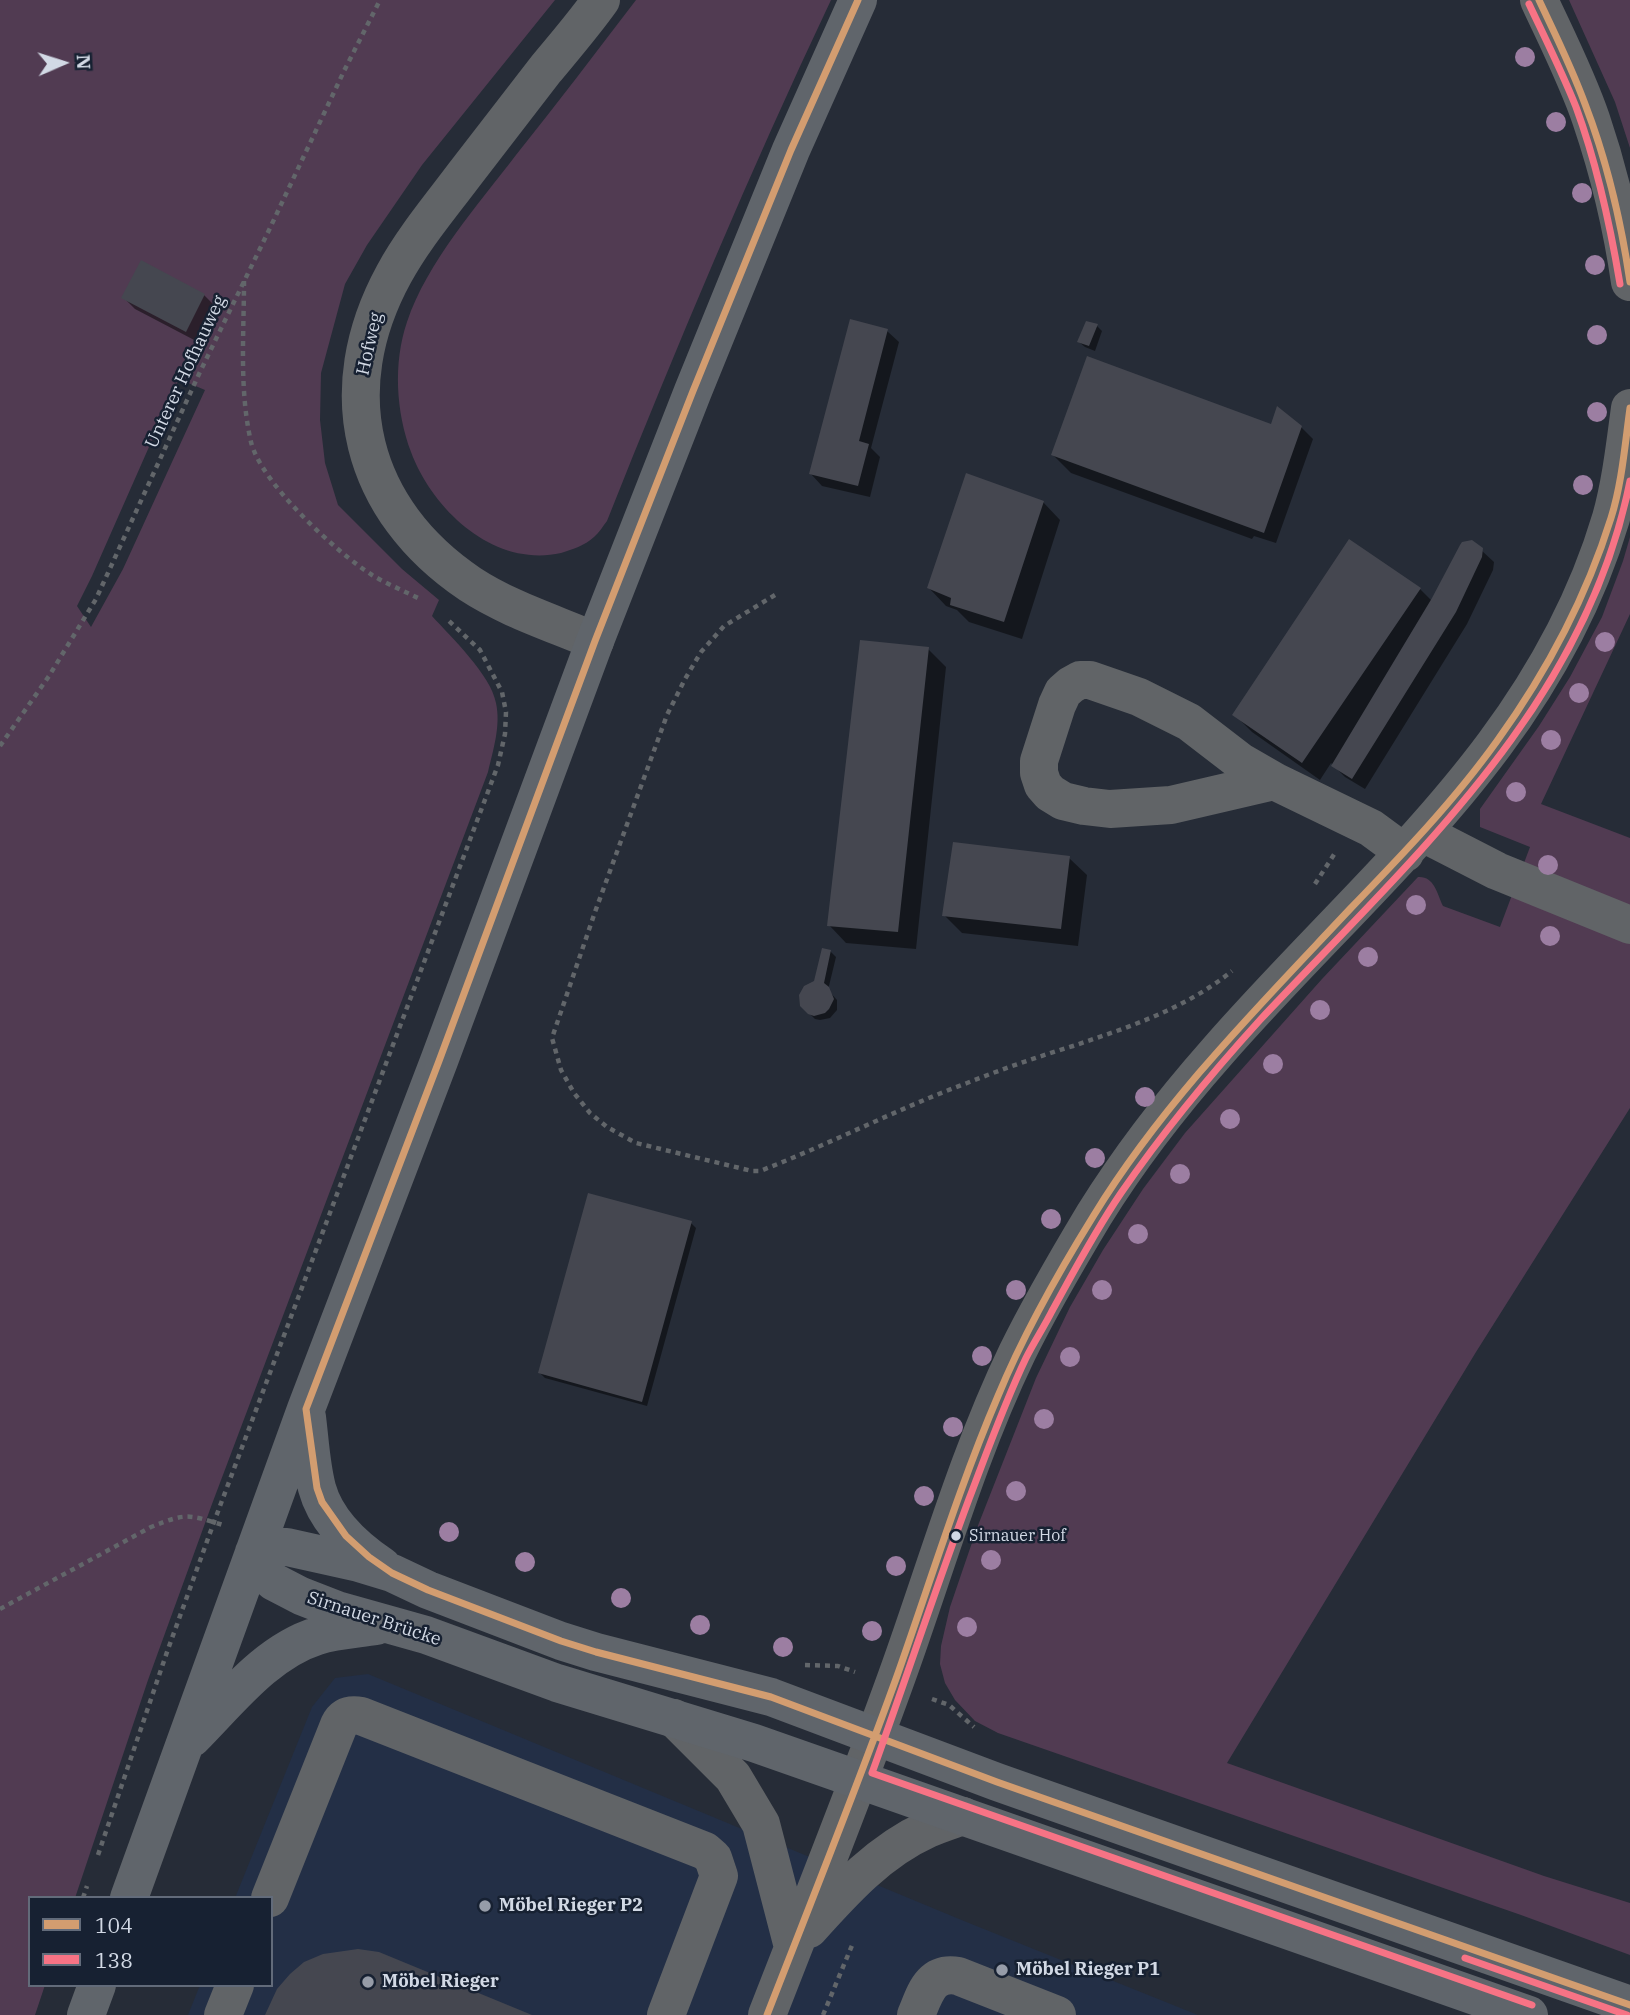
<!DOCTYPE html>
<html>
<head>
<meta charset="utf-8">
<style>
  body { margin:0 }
  #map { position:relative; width:1630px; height:2015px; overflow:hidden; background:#262c37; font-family:"IBM Plex Serif",serif }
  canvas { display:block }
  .legend { position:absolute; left:28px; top:1896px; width:245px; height:91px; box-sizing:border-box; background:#172132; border:2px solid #626b7a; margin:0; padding:9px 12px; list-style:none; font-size:21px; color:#d2d9e5 }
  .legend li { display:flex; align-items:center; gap:14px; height:35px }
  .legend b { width:35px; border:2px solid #626b7a }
  .north { position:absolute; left:28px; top:28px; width:70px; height:70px; -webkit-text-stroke:5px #172132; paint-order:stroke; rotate:87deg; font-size:19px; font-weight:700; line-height:28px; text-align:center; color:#d2d9e5 }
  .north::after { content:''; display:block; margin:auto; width:24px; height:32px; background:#d2d9e5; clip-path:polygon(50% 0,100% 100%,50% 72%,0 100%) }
</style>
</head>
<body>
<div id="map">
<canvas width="1630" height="2015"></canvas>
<ul class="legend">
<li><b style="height:9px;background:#d39d70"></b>104</li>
<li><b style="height:9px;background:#f77385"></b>138</li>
</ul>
<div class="north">N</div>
</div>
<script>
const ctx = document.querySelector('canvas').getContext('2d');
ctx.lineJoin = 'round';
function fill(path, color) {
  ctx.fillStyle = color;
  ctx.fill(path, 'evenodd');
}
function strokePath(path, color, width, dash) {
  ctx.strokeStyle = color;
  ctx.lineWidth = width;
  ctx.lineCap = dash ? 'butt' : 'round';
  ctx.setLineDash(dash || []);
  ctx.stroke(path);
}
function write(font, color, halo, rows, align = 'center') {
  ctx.font = font + ' "IBM Plex Serif",serif';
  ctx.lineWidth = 5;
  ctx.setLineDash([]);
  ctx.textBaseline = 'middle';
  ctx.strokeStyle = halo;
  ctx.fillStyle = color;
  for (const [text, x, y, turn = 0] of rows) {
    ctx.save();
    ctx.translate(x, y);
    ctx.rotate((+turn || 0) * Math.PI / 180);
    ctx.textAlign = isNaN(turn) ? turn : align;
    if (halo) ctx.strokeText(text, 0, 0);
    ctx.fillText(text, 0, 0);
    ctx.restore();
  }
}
const built = new Path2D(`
  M368,1674L964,1921L1198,2015H188L200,1985H271V1898H235L312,1707L335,1678Z`);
const green = new Path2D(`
  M0,0H555L422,165L367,245L345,284L321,373L320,420L325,463L338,505L402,569L439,600L432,616C451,637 491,675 496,703C501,726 493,750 488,772L212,1504L148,1680L75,1898H30V1985H45L35,2015H0ZM179,379L205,390L123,569L91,627L77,606L92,576Z
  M636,0H831C750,171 677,345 607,521C603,526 599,533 594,537C586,545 571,550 561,553C495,568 433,511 411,452C396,412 393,363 407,322C427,262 478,205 516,155C557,104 596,52 636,0Z
  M1569,0H1630V148L1615,102Z
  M1630,537V614L1541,804L1630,838V1108L1476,1352L1227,1763L1544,1876L1630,1903V1955L1521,1915L998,1733L975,1721L955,1700L945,1683L940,1664L941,1646L950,1607L977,1528L1036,1378L1070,1307L1103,1250L1143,1189L1185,1133L1322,979L1418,877C1434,876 1437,893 1443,906L1500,927L1530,847L1480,827V809L1539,726L1570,677L1602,617L1623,561Z`);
const shadow = new Path2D(`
  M204,295L216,307L198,342L135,309L123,297Z
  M1097,326L1102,331L1095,351L1085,347L1079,342Z
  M887,331L899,342L871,448L880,457L870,497L822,486L811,474Z
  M1272,426L1301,427L1313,439L1276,543L1254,536L1252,539L1071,473L1053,455Z
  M1043,502L1060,520L1022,639L969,622L957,610L946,606L929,588Z
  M1481,550L1494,562L1493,570L1467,624L1365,789L1345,777L1331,763L1320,780L1252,732L1235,715L1420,589L1432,601Z
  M928,649L946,667L916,949L846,943L829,925Z
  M1069,858L1087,875L1078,946L962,933L944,915Z
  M830,951L836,957L828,990L837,1000V1010L830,1018L820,1020L815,1019L802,1006Z
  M691,1223L696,1228L647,1406L545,1378L540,1373Z`);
const building = new Path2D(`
  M141,260L205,294L186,332L121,298Z
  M850,319L888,329L859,441L869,444L858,486L809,474Z
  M1086,321L1098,324L1089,346L1077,342Z
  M1087,356L1271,424L1277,406L1302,426L1264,533L1051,455Z
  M966,473L1044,501L1004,622L950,605L951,598L927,588Z
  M1349,539L1421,588L1302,763L1232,715Z
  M1472,540L1483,548L1482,557L1456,612L1352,779L1331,766L1432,598L1460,545L1462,542Z
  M860,640L929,647L898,932L827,926Z
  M953,842L1070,856L1061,929L942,916Z
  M822,948L831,950L824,983L829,987L834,999L829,1009L825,1013L814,1016L808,1014L800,1006L799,995L804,986L814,981Z
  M588,1193L692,1221L642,1402L538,1373Z
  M358,1949L379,1952L532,2015H265L277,1989L290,1974L304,1962L323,1954Z`);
const path = new Path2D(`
  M244,281C244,333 239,390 251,442C261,483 336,552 372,575C387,584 404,591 420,599
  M775,595L724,626L701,652L685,679L667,715L595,912L552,1038L561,1070L574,1093L590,1113L607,1127L636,1143L752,1171H760C830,1144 897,1109 967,1083C1002,1069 1037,1057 1073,1046C1129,1027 1185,1009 1232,971
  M0,746L49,676L96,599L199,374L270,228L344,71L380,0
  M1315,884L1335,853
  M0,1609L151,1527C186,1513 187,1514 223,1525
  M805,1665L838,1666L855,1672
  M932,1699L949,1705L974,1727
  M98,1855L167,1652L214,1522L498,765L505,734L506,712L502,692L480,650L449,621
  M83,1898L87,1886
  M823,2015L853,1943`);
const minor = new Path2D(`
  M1539,0C1557,39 1577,78 1591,119C1609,172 1622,226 1630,282
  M595,641C553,623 508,609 470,584C360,510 330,391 394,274C413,239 440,207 464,175C491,140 518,105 545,70C564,47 584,24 601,0
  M1274,781L1171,805L1110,809L1084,806L1063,801L1050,793L1043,785L1039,773V761L1057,705L1063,692L1071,685L1080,680H1090L1139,697L1189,722L1241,762L1274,781L1371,828L1405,853
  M1423,833L1497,871L1630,925
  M674,1718L733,1777L761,1824L793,1947
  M270,1898L339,1725C344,1715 350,1714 361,1716L705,1851L713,1858L719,1876L666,2015
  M809,1929C844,1890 879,1851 928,1829C939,1824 952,1820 963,1816
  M223,2015L235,1985
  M767,2015C811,1902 856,1790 897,1676C936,1568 967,1457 1017,1353C1040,1306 1067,1260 1094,1215C1130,1157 1172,1103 1217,1052C1367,880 1543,747 1611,518C1621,482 1625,445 1630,408
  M916,2015C925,1994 930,1971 958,1976L1057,2015`);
const major = new Path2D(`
  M307,1417C310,1441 311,1465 317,1488C326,1521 354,1547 382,1566
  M254,1552L270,1547H287L359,1563L392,1573L428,1590L561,1641L596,1652L771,1697L997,1782L1630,2005
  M254,1552L257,1562L263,1572L274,1582L301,1596L337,1610L426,1635L557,1683L754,1743L1529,2015
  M192,1738C229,1701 266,1652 317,1636C336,1630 357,1629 376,1626
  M129,1898L306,1409L439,1061L595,641L693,391L791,150L858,0
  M86,2015L97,1985`);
const bus1 = new Path2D(`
  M858,0L791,150L693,391L595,641L439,1061L306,1409L317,1488L322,1502L346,1536L369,1557L392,1573L428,1590L561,1641L596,1652L771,1697L997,1782L1630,2005
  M1539,0C1555,34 1572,68 1585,104C1607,161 1621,221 1630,282
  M767,2015C811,1902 856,1790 897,1676C930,1583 959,1487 998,1396C1024,1333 1058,1273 1094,1215C1164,1101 1259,1006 1350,909C1402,855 1454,801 1497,741C1546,673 1586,598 1611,518C1622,483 1625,444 1630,408`);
const bus2 = new Path2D(`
  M1529,4C1545,38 1562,72 1576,107C1597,164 1610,224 1620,284
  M1465,1958L1627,2015
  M1532,2005L872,1773C905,1682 935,1590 969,1499C987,1452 1004,1404 1026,1358C1034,1342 1044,1327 1052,1311C1074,1271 1095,1231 1121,1193C1163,1132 1210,1075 1260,1020C1410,860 1585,707 1630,481`);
const trees = [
  [1525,57],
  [1556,122],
  [1582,193],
  [1595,265],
  [1597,335],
  [1597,412],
  [1583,485],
  [1605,642],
  [1579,693],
  [1551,740],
  [1516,792],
  [1548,865],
  [1416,905],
  [1550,936],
  [1368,957],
  [1320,1010],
  [1273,1064],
  [1145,1097],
  [1230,1119],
  [1095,1158],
  [1180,1174],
  [1051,1219],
  [1138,1234],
  [1016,1290],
  [1102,1290],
  [982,1356],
  [1070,1357],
  [1044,1419],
  [953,1427],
  [1016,1491],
  [924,1496],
  [449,1532],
  [991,1560],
  [525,1562],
  [896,1566],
  [621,1598],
  [700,1625],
  [967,1627],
  [872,1631],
  [783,1647]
];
const markers = [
  [956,1536,6,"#d2d9e5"],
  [485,1906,7,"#969ca8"],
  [1002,1970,7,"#969ca8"],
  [368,1982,7,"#969ca8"]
];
const busNames = [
  ["Sirnauer Hof",969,1536]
];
const streetNames = [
  ["Hofweg",370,344,-77],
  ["Unterer Hofhauweg",186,372,-65],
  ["Sirnauer Brücke",374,1619,18]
];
const poiNames = [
  ["Möbel Rieger P2",499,1906],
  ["Möbel Rieger P1",1016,1970],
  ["Möbel Rieger",382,1982]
];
fill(built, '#232f46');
fill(green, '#513b52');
fill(shadow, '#0007');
fill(building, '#454750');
strokePath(path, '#62666a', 4.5, [5, 5]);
strokePath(minor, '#616467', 38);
strokePath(major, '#60656b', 38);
strokePath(bus1, '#d39d70', 7);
strokePath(bus2, '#f77385', 7);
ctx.fillStyle = '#9c7ea2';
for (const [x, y] of trees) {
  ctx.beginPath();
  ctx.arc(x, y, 10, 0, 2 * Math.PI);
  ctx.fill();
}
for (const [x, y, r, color] of markers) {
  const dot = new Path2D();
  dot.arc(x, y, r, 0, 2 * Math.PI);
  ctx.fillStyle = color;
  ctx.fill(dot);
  strokePath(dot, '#172132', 2.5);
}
write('16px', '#d2d9e5', '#172132', busNames, 'left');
write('18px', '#d2d9e5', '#172132', streetNames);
write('bold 18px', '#d2d9e5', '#172132', poiNames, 'left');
</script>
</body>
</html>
